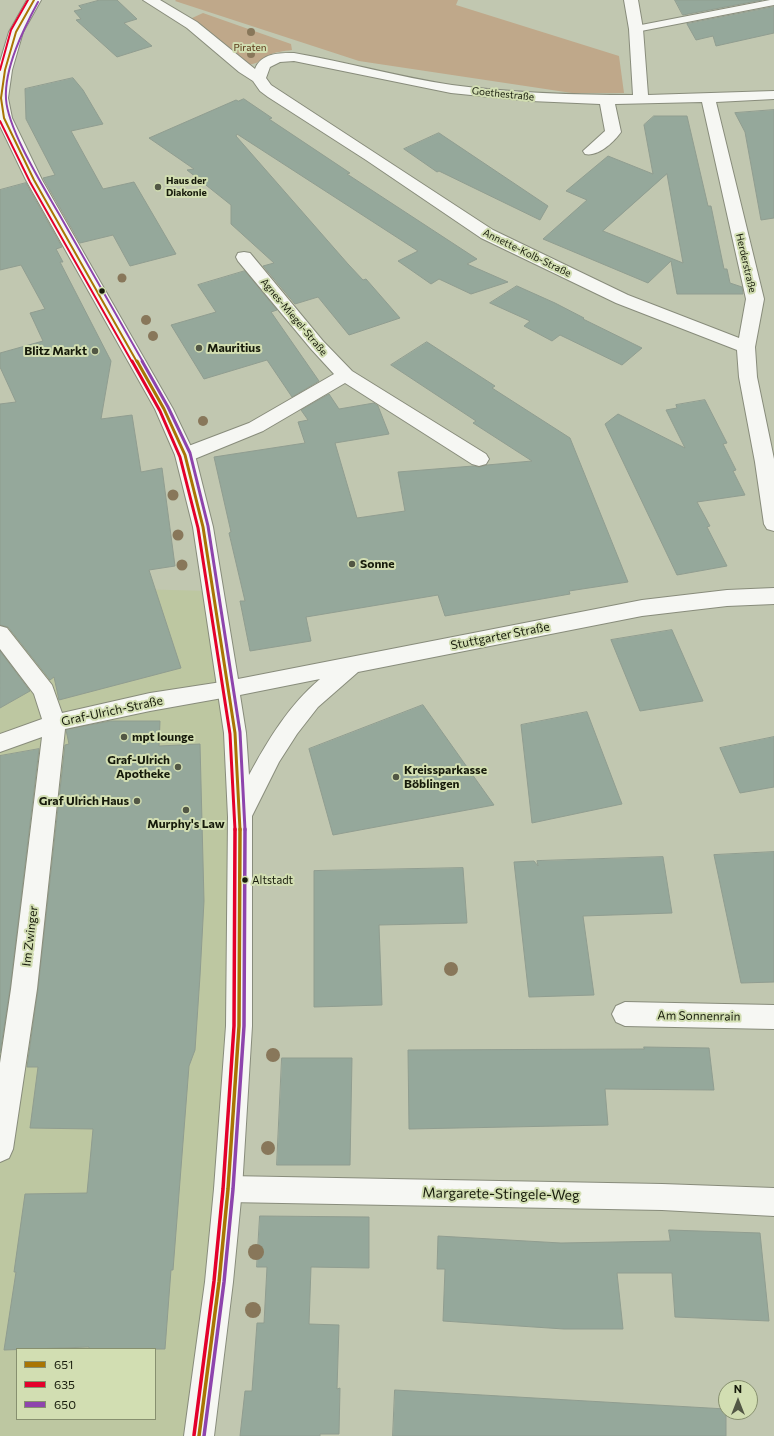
<!DOCTYPE html>
<html>
<head>
<meta charset="utf-8">
<style>
  body { margin:0 }
  #map { position:relative; width:774px; height:1436px; overflow:hidden; background:#c1c7b0; font-family:Commissioner,sans-serif }
  canvas { display:block }
  .legend { position:absolute; left:16px; top:1348px; width:140px; height:72px; box-sizing:border-box; background:#d2deb2; border:1px solid #87906f; margin:0; padding:5px 7px; list-style:none; font-size:12px; color:#171b0b }
  .legend li { display:flex; align-items:center; gap:8px; height:20px }
  .legend b { width:20px; border:1px solid #87906f }
  .north { position:absolute; left:718px; top:1380px; width:40px; height:40px; box-sizing:border-box; background:#d2deb2; border:1px solid #87906f; border-radius:50%; rotate:0deg; font-size:11px; font-weight:700; line-height:16px; text-align:center; color:#171b0b }
  .north::after { content:''; display:block; margin:auto; width:14px; height:18px; background:#525745; clip-path:polygon(50% 0,100% 100%,50% 72%,0 100%) }
</style>
</head>
<body>
<div id="map">
<canvas width="774" height="1436"></canvas>
<ul class="legend">
<li><b style="height:5px;background:#a97504"></b>651</li>
<li><b style="height:5px;background:#e4002b"></b>635</li>
<li><b style="height:5px;background:#8e44ad"></b>650</li>
</ul>
<div class="north">N</div>
</div>
<script>
const ctx = document.querySelector('canvas').getContext('2d');
ctx.lineJoin = 'round';
function fill(path, color) {
  ctx.fillStyle = color;
  ctx.fill(path, 'evenodd');
}
function strokePath(path, color, width, dash) {
  ctx.strokeStyle = color;
  ctx.lineWidth = width;
  ctx.lineCap = dash ? 'butt' : 'round';
  ctx.setLineDash(dash || []);
  ctx.stroke(path);
}
function write(font, color, halo, rows, align = 'center') {
  ctx.font = font + ' Commissioner,sans-serif';
  ctx.lineWidth = 4;
  ctx.setLineDash([]);
  ctx.textBaseline = 'middle';
  ctx.strokeStyle = halo;
  ctx.fillStyle = color;
  for (const [text, x, y, turn = 0] of rows) {
    ctx.save();
    ctx.translate(x, y);
    ctx.rotate((+turn || 0) * Math.PI / 180);
    ctx.textAlign = isNaN(turn) ? turn : align;
    if (halo) ctx.strokeText(text, 0, 0);
    ctx.fillText(text, 0, 0);
    ctx.restore();
  }
}
const built = new Path2D(`
  M0,561L93,588L211,591L253,843L211,1436H0ZM17,1349H155V1419H17Z`);
const green = new Path2D(`
  M176,0H458L456,5L619,56L624,93H572L359,61L175,1Z
  M203,13L291,44L292,50C284,51 274,52 267,56C258,62 257,64 246,65L190,19Z`);
const building = new Path2D(`
  M100,0H117L137,19L124,23L152,46L117,57L76,20L81,19L74,11L82,9L79,6Z
  M675,0H762L683,15Z
  M774,7V33L716,46L713,36L696,40L687,24Z
  M73,78L83,90L103,124L71,131L103,189L134,182L176,254L130,266L113,235L80,243L43,178L55,175L26,119L25,89Z
  M244,99L272,118L269,119L350,173L347,174L477,259L467,264L508,282L471,294L439,279L431,284L398,261L418,251L237,134L236,136L348,264L363,280L366,279L400,318L349,335L318,297L295,304L263,266L274,263L231,224V205L187,170L194,169L149,138L236,100L238,101Z
  M774,110V218L761,220L745,132L735,113Z
  M654,116H687L708,206H711L724,269H727L730,283L742,287L743,294H677L671,261L648,283L543,239L587,200L566,191L608,156L653,174L644,125ZM667,174L683,263L603,231Z
  M439,133L548,206L540,220L439,171L437,172L404,149Z
  M26,183L62,247L56,249L63,262H60L111,361L101,419L132,415L141,472L162,468L175,566L149,570L181,668L59,700L54,677L50,680L8,627L0,625V404L16,402L0,367V353L43,341L30,313L45,309L21,265L0,270V190Z
  M245,271L277,310L271,312L319,381L292,397L267,360L204,379L171,325L216,312L198,285Z
  M517,286L555,303L584,318L583,319L642,348L622,365L560,335L552,341L524,326L530,321L490,303Z
  M427,342L495,386L492,388L570,438L628,582L569,591L570,594L445,616L438,595L306,617L311,641L250,651L240,601H245L229,533L231,532L214,457L305,443L298,422L308,420L301,410L329,394L339,409L374,403L378,406L389,434L335,443L357,518L405,511L398,472L473,466L479,467L487,465L532,461L473,423L476,421L391,365Z
  M705,400L727,443L723,444L736,470L733,471L745,495L697,502L710,526L707,527L727,566L677,575L605,424L618,414L685,448L666,410L677,408L676,405Z
  M672,630L703,701L640,711L611,640Z
  M0,651L30,691L0,708Z
  M423,705L494,805L333,835L309,749Z
  M587,712L622,804L532,823L521,725Z
  M111,721H160L159,746L200,744L204,901L200,976L195,1050L189,1066L173,1270H171L165,1349H89V1347L4,1350L16,1272H14L25,1194L87,1193L93,1129L30,1128L38,1067H27L38,989L65,745L69,744L66,730Z
  M774,737V787L740,793L720,748Z
  M39,749L10,989L0,1053V756Z
  M774,852V982L741,983L714,855Z
  M663,857L672,913L583,916L594,995L529,997L514,862L534,861L538,866L537,861Z
  M463,868L467,923L379,925L382,1005L314,1007V871Z
  M644,1047L709,1048L714,1090L605,1089L608,1125L409,1129L408,1050L644,1049Z
  M282,1058H352L350,1165H277Z
  M260,1216L369,1217V1268L311,1267L309,1324L339,1325L337,1389L340,1388L339,1434H320V1436H240L245,1391H252L257,1323H264L267,1267H257Z
  M669,1230L760,1233L769,1321L675,1317L672,1273H617L623,1329H564L443,1321L445,1269H437L438,1236L561,1243L670,1241Z
  M395,1390L726,1409V1436H393Z`);
const lane = new Path2D(`
  M770,0H774V5L636,32L631,29L636,26Z`);
const street = new Path2D(`
  M143,0H160L197,22L255,69C261,53 279,53 294,53C347,62 398,77 452,85C512,93 573,95 633,95L629,29L624,0H638L643,29L648,95L774,91V99L716,102L764,299L755,347L757,377L774,459V531L767,529L764,524L755,462L739,377L737,350L616,303L481,238L366,160L268,97L260,91L253,81L239,72L187,28ZM294,61L451,93L531,101L600,104L605,131L583,151L585,154C598,157 614,142 621,132L615,104L702,102L746,299L739,338L628,295L493,230L271,85L266,78L270,67L280,62Z
  M244,252L250,253L323,341L352,371L486,454L489,459L486,464L479,466L472,464L345,383L263,431L192,460L185,461L178,460L175,455L178,450L249,423L334,374L311,349L238,261L236,257L238,253Z
  M0,626L7,628L52,685L62,713L150,693L228,681L236,683L239,689L236,695L228,697L150,711L65,729L37,989L13,1149L9,1158L0,1162V1063L11,989L42,737L0,752V734L42,719L34,694L0,649Z
  M625,1002L774,1005V1029L625,1026L616,1022L612,1014L616,1006Z
  M228,1176L662,1184L774,1188V1216L662,1210L228,1202L218,1198L214,1189L218,1180Z`);
const secondary = new Path2D(`
  M27,0H41L23,32L12,70L8,98L12,118L42,180L173,409L195,455L213,527L238,679L642,600L727,590L774,588V604L727,606L642,616L358,672L318,707L297,734L279,762L252,816V1026L242,1189L233,1282L214,1436H184L205,1282L214,1189L226,1026L228,817L224,733L193,527L175,455L155,409L26,180L0,126V62L9,32ZM320,679C289,705 268,740 249,775L246,733L240,695Z`);
const bus1Far2 = new Path2D(`
  M34,0L16,32L5,70L1,98L4,118L34,180L137,362`);
const bus1Far1 = new Path2D(`
  M137,361L164,409L185,455L203,527L235,733L240,830`);
const bus1 = new Path2D(`
  M199,1436L219,1282L228,1189L239,1026L240,829`);
const bus2Far2 = new Path2D(`
  M0,70L11,30L28,0
  M0,121L30,182L132,362`);
const bus2Far1 = new Path2D(`
  M132,361L160,411L180,457L198,528L230,734L235,830`);
const bus2 = new Path2D(`
  M194,1435L214,1281L223,1189L234,1026L235,829`);
const bus3Far2 = new Path2D(`
  M38,2C24,28 4,68 6,99C8,130 43,186 59,214C87,264 115,313 143,362`);
const bus3Far1 = new Path2D(`
  M142,361L168,407L190,453L208,526L240,732L245,830`);
const bus3 = new Path2D(`
  M204,1436L224,1282L233,1189L244,1026L245,829`);
const trees = [
  [251,32,4],
  [251,54,4],
  [122,278,4.5],
  [146,320,5],
  [153,336,5],
  [203,421,5],
  [173,495,5.5],
  [178,535,5.5],
  [182,565,5.5],
  [451,969,7],
  [273,1055,7],
  [268,1148,7],
  [256,1252,8],
  [253,1310,8]
];
const markers = [
  [158,187,4,"#525745"],
  [102,291,3.5,"#171b0b"],
  [199,348,4,"#525745"],
  [95,351,4,"#525745"],
  [352,564,4,"#525745"],
  [124,737,4,"#525745"],
  [178,767,4,"#525745"],
  [396,777,4,"#525745"],
  [137,801,4,"#525745"],
  [186,810,4,"#525745"],
  [245,880,3.5,"#171b0b"]
];
const farParknames = [
  ["Piraten",250,48]
];
const farStreetnames = [
  ["Goethestraße",503,94,6],
  ["Annette-Kolb-Straße",527,253,26],
  ["Herderstraße",746,263,77],
  ["Agnes-Miegel-Straße",294,317,50]
];
const farPoinames = [
  ["Haus der",166,181],
  ["Diakonie",166,193]
];
const busNames = [
  ["Altstadt",252,880]
];
const poiNames = [
  ["Mauritius",207,348],
  ["Blitz Markt",87,351,"right"],
  ["Sonne",360,564],
  ["mpt lounge",132,737],
  ["Graf-Ulrich",170,760,"right"],
  ["Apotheke",170,774,"right"],
  ["Kreissparkasse",404,770],
  ["Böblingen",404,784],
  ["Graf Ulrich Haus",129,801,"right"],
  ["Murphy's Law",186,824,"center"]
];
const streetNames = [
  ["Stuttgarter Straße",500,636,-11],
  ["Graf-Ulrich-Straße",112,711,-12],
  ["Im Zwinger",30,936,-83],
  ["Am Sonnenrain",699,1016,1]
];
const nearStreetnames = [
  ["Margarete-Stingele-Weg",501,1194,1]
];
fill(built, '#bdc7a1');
fill(green, '#bfa88a');
fill(building, '#95a89b');
strokePath(building, '#909d90', 1);
strokePath(lane, '#888c7b', 2);
strokePath(street, '#888c7b', 2);
strokePath(secondary, '#888c7b', 2);
fill(lane, '#f6f7f3');
fill(street, '#f6f7f3');
fill(secondary, '#f6f7f3');
strokePath(bus1Far2, '#a97504', 2);
strokePath(bus1Far1, '#a97504', 3);
strokePath(bus1, '#a97504', 3.5);
strokePath(bus2Far2, '#e4002b', 2);
strokePath(bus2Far1, '#e4002b', 3);
strokePath(bus2, '#e4002b', 3.5);
strokePath(bus3Far2, '#8e44ad', 2);
strokePath(bus3Far1, '#8e44ad', 3);
strokePath(bus3, '#8e44ad', 3.5);
ctx.fillStyle = '#88775a';
for (const [x, y, r] of trees) {
  ctx.beginPath();
  ctx.arc(x, y, r, 0, 2 * Math.PI);
  ctx.fill();
}
for (const [x, y, r, color] of markers) {
  const dot = new Path2D();
  dot.arc(x, y, r, 0, 2 * Math.PI);
  ctx.fillStyle = color;
  ctx.fill(dot);
  strokePath(dot, '#d2deb2', 1.5);
}
write('10px', '#593514', '#d2deb2', farParknames);
write('10px', '#171b0b', '#d2deb2', farStreetnames);
write('bold 10px', '#171b0b', '#d2deb2', farPoinames, 'left');
write('11px', '#171b0b', '#d2deb2', busNames, 'left');
write('bold 12px', '#171b0b', '#d2deb2', poiNames, 'left');
write('12px', '#171b0b', '#d2deb2', streetNames);
write('14px', '#171b0b', '#d2deb2', nearStreetnames);
</script>
</body>
</html>
